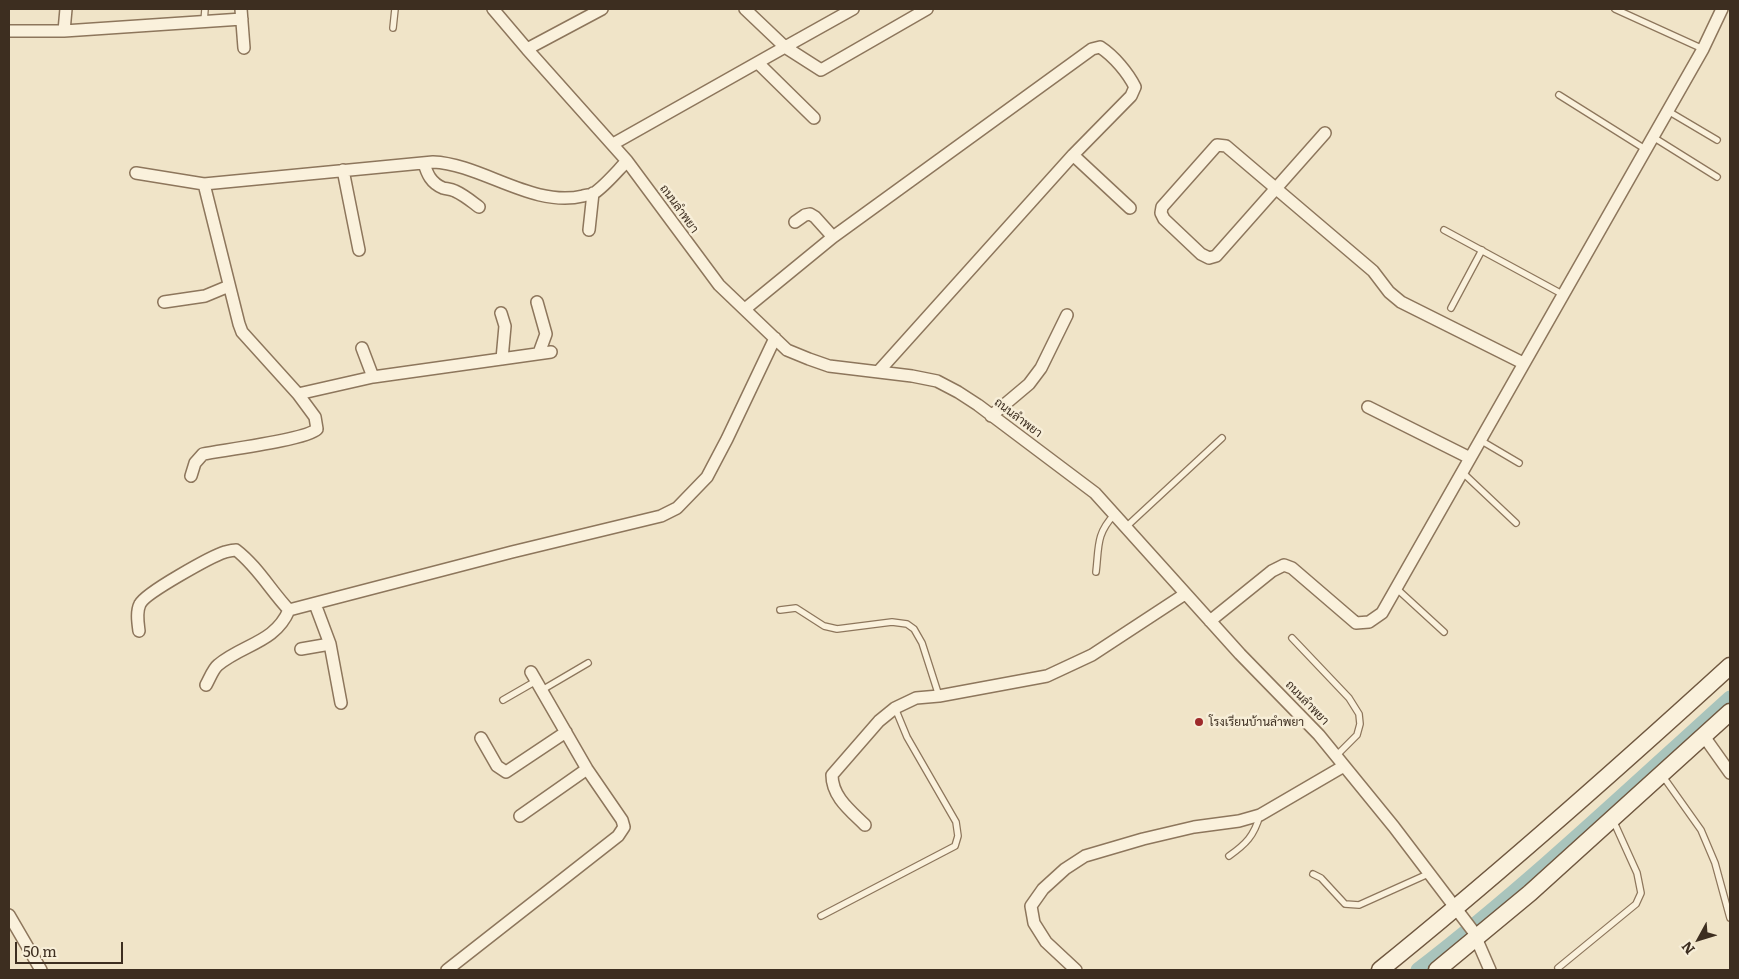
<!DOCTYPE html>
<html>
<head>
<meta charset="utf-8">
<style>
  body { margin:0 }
  #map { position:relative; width:1739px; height:979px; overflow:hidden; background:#f0e4c8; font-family:Literata,serif }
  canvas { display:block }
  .frame { position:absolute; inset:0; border:10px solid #3d2e20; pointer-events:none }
  .north { position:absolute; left:1674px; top:914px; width:50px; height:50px; -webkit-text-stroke:4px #f7eed8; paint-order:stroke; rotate:231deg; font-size:14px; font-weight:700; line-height:20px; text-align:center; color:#3d2e20 }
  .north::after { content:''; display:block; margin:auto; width:18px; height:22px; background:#3d2e20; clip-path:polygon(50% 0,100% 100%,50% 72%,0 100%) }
  .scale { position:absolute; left:15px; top:942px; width:108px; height:22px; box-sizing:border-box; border:2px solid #3d2e20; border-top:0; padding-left:6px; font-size:15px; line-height:18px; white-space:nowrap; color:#3d2e20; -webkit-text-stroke:4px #f7eed8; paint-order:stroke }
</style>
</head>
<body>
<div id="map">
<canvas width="1739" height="979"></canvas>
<div class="frame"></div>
<div class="north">N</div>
<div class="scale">50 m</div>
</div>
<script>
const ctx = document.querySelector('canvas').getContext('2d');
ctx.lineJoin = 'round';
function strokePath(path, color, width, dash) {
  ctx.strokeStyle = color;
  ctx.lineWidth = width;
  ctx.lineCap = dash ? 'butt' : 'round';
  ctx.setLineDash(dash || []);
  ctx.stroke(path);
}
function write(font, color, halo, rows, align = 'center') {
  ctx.font = font + ' Literata,Sarabun,serif';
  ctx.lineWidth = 5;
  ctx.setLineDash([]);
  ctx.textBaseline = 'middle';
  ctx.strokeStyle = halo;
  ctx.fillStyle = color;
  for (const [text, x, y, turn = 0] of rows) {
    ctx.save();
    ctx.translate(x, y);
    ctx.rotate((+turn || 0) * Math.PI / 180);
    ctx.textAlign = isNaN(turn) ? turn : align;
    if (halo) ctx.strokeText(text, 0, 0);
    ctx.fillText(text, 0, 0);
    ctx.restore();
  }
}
const canal = new Path2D(`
  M1418,970C1527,886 1628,790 1730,698`);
const lane = new Path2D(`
  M1615,9L1703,49
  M204,22L205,9
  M393,28L395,9
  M1559,95L1645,149
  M1668,111L1717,140
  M1653,137L1717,177
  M1444,230L1562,294
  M1451,308L1482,250
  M1480,440L1519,463
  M1462,472L1516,523
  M1126,527L1222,438
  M1096,572C1099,547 1096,534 1114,515
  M1396,588L1444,632
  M780,610L796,608L824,626L837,629L892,622L907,624L914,629L922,643L939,696
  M1292,638L1349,698L1359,714L1360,724L1357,735L1336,756
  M542,690L588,663
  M503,700L536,681
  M1662,775L1701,830L1715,863L1730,918
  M1229,856C1246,844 1254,836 1260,815
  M1313,874L1321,878L1345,904L1359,905L1428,874
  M821,916L955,846L958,836L956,822L907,737L895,708
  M1558,968L1636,904L1641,893L1637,873L1613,820`);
const street = new Path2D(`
  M241,9L244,48
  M493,9L527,49L627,161L719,285L787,350L809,359L829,366L912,376L937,381L958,392L978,405L1095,493L1240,654L1319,735L1394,827L1473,931L1490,970
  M745,9L785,47L853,9
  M9,31H64L242,19
  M64,31L66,9
  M527,49L602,9
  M758,63L814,118
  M1325,133L1216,256L1209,258L1201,254L1164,219L1161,213L1162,207L1217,145L1226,146L1373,271L1389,292L1401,302L1523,363
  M613,144L785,47L821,70L927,9
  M1073,155L1130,208
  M424,163C427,174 431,183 443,188C447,189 451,189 455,191C464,195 471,201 479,207
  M343,170L359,250
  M136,173L204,184
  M795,222L805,215L810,214L815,217L833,237
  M589,230L593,193
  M164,302L205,296L229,286
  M537,302L546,334L539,353
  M745,309L833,237L1092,49L1100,47C1114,56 1128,73 1135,87L1131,96L1073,155L878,372
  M501,313L505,326L502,359
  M362,348L373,377
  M298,394L373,377L551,352
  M1368,407L1470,458
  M991,416L1029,384L1041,368L1067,315
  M191,476L195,463L203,454C223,450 306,440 317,429L315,417L298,394L242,332L239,324L204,184L433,162C482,164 532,208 583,196C586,195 591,195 594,193C605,186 618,170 627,161
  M315,604L330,644L341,703
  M1210,621L1272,571L1284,565L1292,568L1356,623L1369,622L1382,613L1703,49L1722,9
  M139,631C138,623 136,612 140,604C145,593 212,556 225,552C229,551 233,550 236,550C257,566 271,591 289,610
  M301,649L330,644
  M206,685C210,678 213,669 218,665C243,644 275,643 289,610L512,552L661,516L677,508L707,477L727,439L775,338
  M1703,735L1730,773
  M481,738L497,766L506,772L566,732
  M520,816L587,769
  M865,825C851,811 832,797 832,775L879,721L895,708L916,698L939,696L1047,676L1092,655L1185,594
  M9,915L41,970
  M447,970L618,836L624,827L622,820L587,769L531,672
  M1076,970L1046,942L1034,923L1031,906L1043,889L1065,869L1085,856L1143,839L1194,827L1239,821L1260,815L1344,766`);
const secondary = new Path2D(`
  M1380,970C1500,873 1616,770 1730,666
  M1437,970L1530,893L1730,712`);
const markers = [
  [1199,722,5,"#9e2a2b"]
];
const streetNames = [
  ["ถนนลำพยา",679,209,54],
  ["ถนนลำพยา",1018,418,37],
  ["ถนนลำพยา",1307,703,46]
];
const poiNames = [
  ["โรงเรียนบ้านลำพยา",1209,722]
];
strokePath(canal, '#a9c4bc', 15);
strokePath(lane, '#8d765c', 8);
strokePath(street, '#8d765c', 14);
strokePath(secondary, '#6f573f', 19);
strokePath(lane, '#faf1dc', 5.5);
strokePath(street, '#faf1dc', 11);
strokePath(secondary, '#faf1dc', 16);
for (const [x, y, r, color] of markers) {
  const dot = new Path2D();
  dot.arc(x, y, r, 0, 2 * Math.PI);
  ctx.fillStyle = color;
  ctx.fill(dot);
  strokePath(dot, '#f7eed8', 2);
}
write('12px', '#3d2e20', '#f7eed8', streetNames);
write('12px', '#3d2e20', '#f7eed8', poiNames, 'left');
</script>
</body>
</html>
